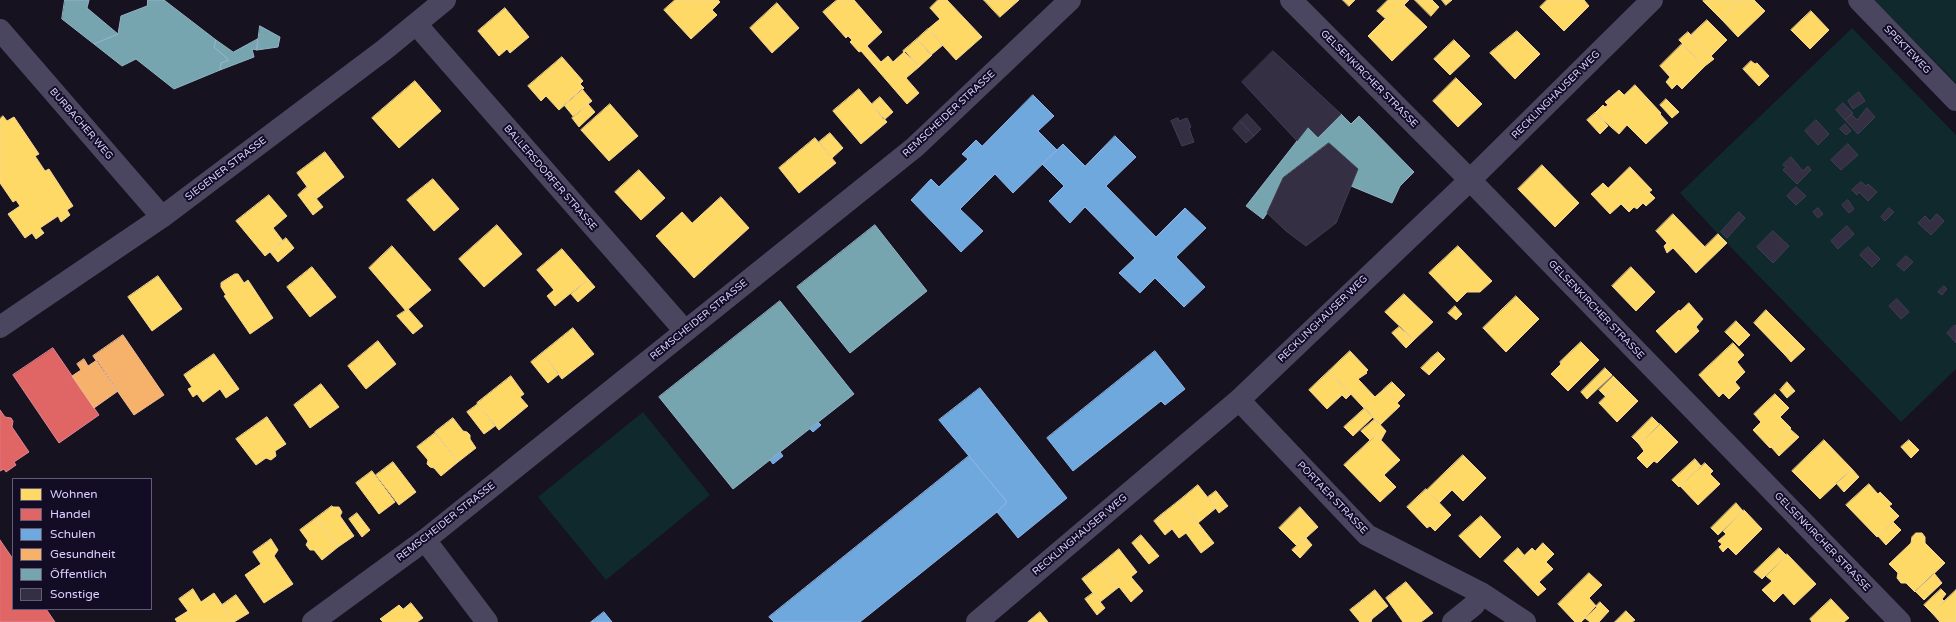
<!DOCTYPE html>
<html>
<head>
<meta charset="utf-8">
<style>
  body { margin:0 }
  #map { position:relative; width:1956px; height:622px; overflow:hidden; background:#16121f; font-family:"Varela Round",sans-serif }
  canvas { display:block }
  .legend { position:absolute; left:12px; top:478px; width:140px; height:132px; box-sizing:border-box; background:#130c25; border:1px solid #635a7c; margin:0; padding:5px 7px; list-style:none; font-size:12px; color:#dbd0ff }
  .legend li { display:flex; align-items:center; gap:8px; height:20px }
  .legend b { width:20px; border:1px solid #635a7c }
</style>
</head>
<body>
<div id="map">
<canvas width="1956" height="622"></canvas>
<ul class="legend">
<li><b style="height:11px;background:#ffd966"></b>Wohnen</li>
<li><b style="height:11px;background:#e06666"></b>Handel</li>
<li><b style="height:11px;background:#6fa8dc"></b>Schulen</li>
<li><b style="height:11px;background:#f6b26b"></b>Gesundheit</li>
<li><b style="height:11px;background:#76a5af"></b>Öffentlich</li>
<li><b style="height:11px;background:#342f42"></b>Sonstige</li>
</ul>
</div>
<script>
const ctx = document.querySelector('canvas').getContext('2d');
ctx.lineJoin = 'round';
function fill(path, color) {
  ctx.fillStyle = color;
  ctx.fill(path, 'evenodd');
}
function strokePath(path, color, width, dash) {
  ctx.strokeStyle = color;
  ctx.lineWidth = width;
  ctx.lineCap = dash ? 'butt' : 'round';
  ctx.setLineDash(dash || []);
  ctx.stroke(path);
}
function write(font, color, halo, rows, align = 'center') {
  ctx.font = font + ' "Varela Round",sans-serif';
  ctx.lineWidth = 4;
  ctx.setLineDash([]);
  ctx.textBaseline = 'middle';
  ctx.strokeStyle = halo;
  ctx.fillStyle = color;
  for (const [text, x, y, turn = 0] of rows) {
    ctx.save();
    ctx.translate(x, y);
    ctx.rotate((+turn || 0) * Math.PI / 180);
    ctx.textAlign = isNaN(turn) ? turn : align;
    if (halo) ctx.strokeText(text, 0, 0);
    ctx.fillText(text, 0, 0);
    ctx.restore();
  }
}
const green = new Path2D(`
  M1874,0H1956V83Z
  M1852,28L1956,135V369L1901,422L1718,234L1680,193Z
  M643,412L710,495L606,580L538,497Z`);
const homes = new Path2D(`
  M675,0H718L720,2L712,10L717,15L691,39L664,10Z
  M837,0H854L882,32L867,46L881,62L888,56L893,62L905,51L919,67L906,78L919,93L907,104L861,51L859,52L850,42L852,40L848,36L846,38L823,12Z
  M938,0H947L982,37L956,60L928,29L940,19L930,8Z
  M984,0H1019L1000,17Z
  M1343,0H1355L1349,6Z
  M1388,0H1409L1388,21L1377,11Z
  M1415,0H1432L1439,7L1431,16Z
  M1442,0H1452L1446,5Z
  M1547,0H1584L1589,6L1564,31L1540,7Z
  M1705,0H1742L1722,20L1703,1Z
  M1742,0H1754L1765,11L1738,37L1722,20Z
  M777,3L799,28L772,53L750,28Z
  M1404,5L1427,27L1392,61L1368,36L1385,19L1388,21Z
  M505,8L529,37L510,53L507,49L499,56L478,31Z
  M1811,11L1829,30L1810,49L1791,30Z
  M1707,20L1727,40L1711,56L1691,35Z
  M928,29L943,45L931,55L917,39Z
  M1517,31L1540,54L1515,79L1490,53Z
  M1688,32L1714,59L1705,66L1679,40Z
  M917,39L932,55L919,67L903,51Z
  M1454,40L1470,56L1450,75L1434,59Z
  M1682,44L1705,66L1682,89L1677,84L1672,89L1666,82L1670,77L1660,66Z
  M562,57L583,81L580,84L584,88L559,110L546,96L541,101L528,86Z
  M1751,61L1755,64L1757,63L1769,76L1759,86L1743,69Z
  M1456,78L1482,104L1458,127L1433,101Z
  M415,81L441,111L399,148L372,118Z
  M1635,85L1661,113L1660,114L1668,123L1646,144L1627,125L1619,134L1595,113L1603,105L1605,107L1608,105L1605,102L1619,90L1624,95Z
  M582,89L592,101L573,116L564,105Z
  M859,89L887,122L861,144L833,111Z
  M880,97L893,112L884,120L872,104Z
  M1666,99L1679,112L1672,118L1660,105Z
  M588,104L595,112L579,127L572,118Z
  M610,104L638,136L609,161L581,130Z
  M1595,113L1608,126L1600,134L1587,120Z
  M3,116L7,121L14,117L39,154L35,156L45,171L49,169L73,206L67,210L70,215L61,222L58,216L40,228L44,233L36,239L32,233L25,238L8,214L20,206L16,200L13,202L0,183V119Z
  M830,133L843,148L832,158L819,142Z
  M815,138L836,163L799,193L779,168Z
  M325,152L344,177L316,199L297,173Z
  M1542,165L1579,203L1555,227L1518,189Z
  M1630,167L1652,190L1649,192L1655,198L1646,206L1643,203L1637,209L1634,207L1629,212L1621,204L1610,214L1591,194L1603,183L1608,188Z
  M639,170L665,198L641,220L615,192Z
  M433,179L459,209L434,231L407,200Z
  M307,187L323,207L313,215L298,195Z
  M269,195L287,216L273,228L283,241L265,256L236,221Z
  M721,197L749,228L694,278L656,236L682,212L692,223Z
  M1673,214L1705,247L1688,264L1673,248L1667,253L1664,246L1667,243L1656,231Z
  M497,225L522,254L484,287L459,259Z
  M1718,234L1727,243L1696,273L1688,264Z
  M286,238L294,248L278,262L270,252Z
  M392,246L431,290L406,311L369,268Z
  M1458,246L1492,281L1480,292H1467L1457,302L1429,273Z
  M562,249L588,279L555,306L547,296L554,290L537,270Z
  M312,267L336,297L310,317L287,287Z
  M1631,267L1655,292L1636,311L1612,286Z
  M235,274H238L244,283L248,280L273,318L250,334L224,296L226,295L221,287V283Z
  M158,276L182,309L152,331L128,297Z
  M588,279L595,287L578,302L571,294Z
  M1404,294L1433,322L1414,340L1385,312Z
  M1516,296L1539,319L1506,352L1483,328Z
  M1689,303L1703,319L1696,327L1699,331L1676,353L1656,331L1679,310L1680,311Z
  M1455,306L1462,314L1456,320L1448,313Z
  M408,309L423,326L413,334L397,316Z
  M1766,310L1798,342L1785,355L1754,323Z
  M1736,321L1750,335L1739,346L1725,332Z
  M1399,327L1414,340L1406,348L1392,333Z
  M573,328L594,354L562,379L542,353Z
  M378,341L396,364L366,389L348,366Z
  M1581,342L1599,360L1568,391L1551,374L1561,364L1560,362Z
  M1798,342L1805,349L1791,362L1785,355Z
  M1733,343L1744,355L1737,362L1745,372L1735,382L1740,388L1729,399L1723,393L1719,397L1699,375Z
  M1350,351L1368,370L1366,372L1367,373L1358,379L1375,397L1384,389L1400,406L1380,425L1329,371Z
  M1438,352L1445,359L1438,366L1431,358Z
  M542,353L559,374L548,383L531,362Z
  M214,354L239,389L226,398L220,389L203,402L197,394L193,397L188,389L192,387L184,375Z
  M1431,358L1438,366L1429,375L1421,368Z
  M1605,368L1612,375L1587,399L1581,392Z
  M1329,371L1351,394L1346,399L1342,395L1327,409L1309,390Z
  M511,376L524,394L520,397L528,406L499,430L477,403Z
  M1613,376L1620,383L1606,397L1599,390Z
  M1392,382L1405,395L1397,403L1384,389Z
  M1787,382L1795,391L1787,398L1780,390Z
  M1620,383L1638,401L1617,422L1599,403Z
  M321,384L339,407L310,428L294,405Z
  M1775,394L1789,408L1780,417L1791,428L1770,448L1753,430L1761,422L1754,414Z
  M478,404L495,426L484,434L467,412Z
  M1365,408L1373,417L1353,436L1344,427Z
  M267,417L286,444L275,451L276,456L271,460L266,458L256,465L236,439Z
  M1652,417L1659,424L1639,444L1632,437Z
  M453,418L463,431L467,432L470,435V439L476,448L458,462L435,432Z
  M1375,419L1386,431L1381,440L1376,435L1370,440L1361,431Z
  M1660,424L1678,442L1657,463L1654,461L1647,468L1637,458L1644,451L1639,444Z
  M1790,429L1799,437L1779,456L1771,447Z
  M435,433L458,462L441,476L434,468L430,467L427,464L428,460L417,447Z
  M1376,435L1400,460L1384,475L1396,487L1380,502L1344,465Z
  M1824,440L1852,469L1820,499L1792,471Z
  M1909,440L1919,450L1911,458L1901,447Z
  M1463,455L1486,478L1463,501L1452,490L1439,503L1427,490Z
  M1695,459L1701,466L1679,487L1672,480Z
  M393,462L416,492L399,505L376,475Z
  M1705,463L1713,471L1710,474L1720,484L1698,505L1680,486Z
  M1852,469L1859,477L1844,492L1836,483Z
  M372,471L395,502L379,514L356,483Z
  M1869,484L1878,494L1880,492L1892,504L1889,506L1899,516L1877,537L1846,505Z
  M1198,485L1216,508L1198,523L1180,500Z
  M1426,489L1451,515L1435,531L1430,526L1427,528L1407,507Z
  M1216,491L1228,506L1219,513L1208,497Z
  M1180,500L1214,543L1201,553L1186,533L1179,538L1161,515Z
  M1736,503L1743,511L1718,535L1711,528Z
  M332,506L333,507H339L342,512L340,516L354,536L338,547L316,518Z
  M1300,507L1318,527L1297,546L1279,528Z
  M1744,510L1762,529L1736,555L1728,547L1723,552L1719,547L1722,544L1718,541L1726,534L1723,531Z
  M357,513L370,530L362,537L349,519Z
  M1161,515L1172,529L1165,535L1154,521Z
  M1481,516L1501,537L1480,558L1459,536Z
  M316,518L338,547L322,560L314,550H310L306,545L308,541L300,530Z
  M1893,522L1901,530L1886,545L1878,536Z
  M1916,533H1922L1925,537V543L1945,563L1915,592L1906,583H1901L1897,578L1898,573L1889,564L1911,543L1912,537Z
  M1141,535L1159,556L1149,564L1132,543Z
  M1306,538L1312,545L1300,558L1292,550Z
  M271,539L278,550L274,556L293,584L264,603L245,575L261,564L253,552Z
  M1543,543L1554,554L1546,562L1553,569L1539,582L1546,589L1538,596L1511,568L1532,548L1535,551Z
  M1518,548L1524,555L1511,568L1504,561Z
  M1779,548L1786,555L1762,579L1754,572Z
  M1119,549L1137,572L1131,577L1143,591L1131,602L1101,564Z
  M1787,554L1816,584L1794,605L1783,593L1774,602L1762,590L1772,581L1766,576Z
  M1101,564L1119,587L1100,602L1082,579Z
  M1589,573L1602,585L1589,598L1597,607L1581,622H1575L1558,604Z
  M1934,573L1942,583L1924,600L1915,591Z
  M1406,582L1433,613L1421,622H1403L1386,598Z
  M193,589L201,602L214,593L234,622H177L175,619L188,611L179,599Z
  M1941,589L1946,594L1942,599L1944,601L1932,613L1924,605Z
  M1375,590L1388,606L1372,619L1359,603Z
  M1956,590V622H1940L1932,613Z
  M1093,593L1105,608L1097,615L1085,599Z
  M236,595L249,613L234,622L222,605Z
  M1831,599L1849,618L1844,622H1812L1810,619Z
  M1600,602L1609,611L1599,622H1590L1585,618Z
  M411,603L423,618L417,622H383L380,619L399,605L403,609Z
  M1359,603L1372,619L1371,622H1360L1350,610Z
  M1626,611L1635,620L1632,622H1615Z
  M1040,612L1048,622H1028Z`);
const shops = new Path2D(`
  M53,348L99,415L59,443L13,375Z
  M0,410L5,417L11,418L13,421L12,427L29,452L14,462L16,465L6,472L4,469L0,471Z
  M0,540L13,559V609H46L55,622H0Z`);
const schools = new Path2D(`
  M1033,95L1054,116L1038,131L1057,150L1013,193L995,174L960,209L983,231L961,252L911,200L931,179L939,187L968,159L962,154L976,140L982,146Z
  M1115,136L1136,157L1106,186L1156,237L1185,208L1206,228L1176,257L1205,287L1184,307L1155,278L1140,293L1119,273L1135,258L1085,207L1070,223L1049,201L1064,186L1042,164L1063,144L1085,166Z
  M1155,351L1185,389L1165,405L1161,401L1073,471L1047,438Z
  M980,388L1067,498L1018,538L997,512L1007,502L939,420Z
  M818,422L821,425L813,432L810,429Z
  M780,452L783,456L773,464L770,460Z
  M969,456L1007,502L997,512L860,622H774L769,617Z
  M604,612L612,622H591Z`);
const health = new Path2D(`
  M123,335L164,395L134,415L93,356Z
  M84,359L88,366L97,360L118,391L94,408L72,376L81,370L77,364Z`);
const public = new Path2D(`
  M65,0H89L87,8L118,34L94,44L62,19Z
  M148,0H164L216,40L214,47L229,60L221,63L220,70L174,89L136,59L122,66L94,44L118,34L121,16L147,6Z
  M260,26L280,37L278,47L257,50Z
  M258,39L257,50L252,49L254,57L220,70L221,63L229,60L214,47L216,40L233,52Z
  M1341,114L1351,124L1359,116L1414,172L1400,186L1392,203L1351,186L1358,169L1329,143L1283,178L1267,213L1263,219L1246,206L1308,127L1318,137Z
  M875,225L927,291L850,353L797,287Z
  M780,301L854,394L733,489L659,397Z`);
const building = new Path2D(`
  M1273,51L1341,114L1318,137L1308,127L1297,141L1242,82Z
  M1859,92L1865,101L1853,109L1848,101Z
  M1843,103L1853,113L1845,120L1836,110Z
  M1867,108L1875,117L1858,134L1845,120L1851,114L1857,120Z
  M1247,114L1261,129L1254,136L1240,121Z
  M1178,118L1179,121L1187,118L1191,127L1189,128L1194,142L1182,146L1171,121Z
  M1816,120L1829,134L1818,145L1805,131Z
  M1240,121L1254,136L1246,143L1233,129Z
  M1845,124L1851,131L1846,135L1840,129Z
  M1329,143L1358,169L1336,223L1306,246L1286,231L1267,213L1283,178Z
  M1848,144L1858,155L1841,170L1831,160Z
  M1791,157L1803,171L1808,166L1811,170L1797,184L1783,170L1786,167L1783,165Z
  M1861,182L1866,186L1868,184L1877,192L1868,201L1859,192L1857,195L1852,190Z
  M1796,187L1806,196L1796,205L1787,196Z
  M1848,200L1854,209L1849,213L1842,205Z
  M1818,208L1823,214L1818,218L1813,212Z
  M1889,208L1894,212L1885,221L1881,217Z
  M1739,212L1745,218L1727,238L1721,232Z
  M1937,214L1944,221L1931,235L1918,223L1925,216L1930,221Z
  M1847,226L1854,234L1838,249L1831,241Z
  M1773,231L1789,246L1773,263L1757,247Z
  M1868,247L1880,259L1872,267L1860,255Z
  M1906,256L1913,262L1904,271L1897,265Z
  M1944,286L1947,289L1942,295L1938,292Z
  M1897,299L1909,312L1901,319L1889,306Z
  M1955,325L1956,326V343L1947,333Z`);
const minor = new Path2D(`
  M1291,0L1470,180L1900,622
  M1859,0L1956,100
  M416,24L685,331
  M0,30L162,217
  M0,327L162,217L384,50L445,0
  M1239,400L1367,535L1481,593L1525,622
  M425,540L487,622
  M313,622L425,540L915,147L1070,0
  M977,622L1239,400L1470,180L1652,0
  M1453,622L1474,605L1481,593`);
const streetNames = [
  ["SPEKTEWEG",1907,50,46],
  ["GELSENKIRCHER STRASSE",1369,79,45],
  ["RECKLINGHAUSER WEG",1556,95,-45],
  ["REMSCHEIDER STRASSE",949,114,-43],
  ["BURBACHER WEG",81,124,49],
  ["SIEGENER STRASSE",226,169,-37],
  ["BALLERSDORFER STRASSE",550,178,49],
  ["GELSENKIRCHER STRASSE",1596,310,46],
  ["RECKLINGHAUSER WEG",1323,319,-44],
  ["REMSCHEIDER STRASSE",699,320,-39],
  ["PORTAER STRASSE",1332,498,46],
  ["REMSCHEIDER STRASSE",446,522,-38],
  ["RECKLINGHAUSER WEG",1080,535,-40],
  ["GELSENKIRCHER STRASSE",1822,542,46]
];
fill(green, '#10292d');
fill(homes, '#ffd966');
strokePath(homes, '#f4d694', 1);
fill(shops, '#e06666');
strokePath(shops, '#de8694', 1);
fill(schools, '#6fa8dc');
strokePath(schools, '#8fb4e6', 1);
fill(health, '#f6b26b');
strokePath(health, '#eebb97', 1);
fill(public, '#76a5af');
strokePath(public, '#94b2c7', 1);
fill(building, '#342f42');
strokePath(building, '#433c54', 1);
strokePath(minor, '#4a4660', 22);
write('10px', '#dbd0ff', '#130c25', streetNames);
</script>
</body>
</html>
